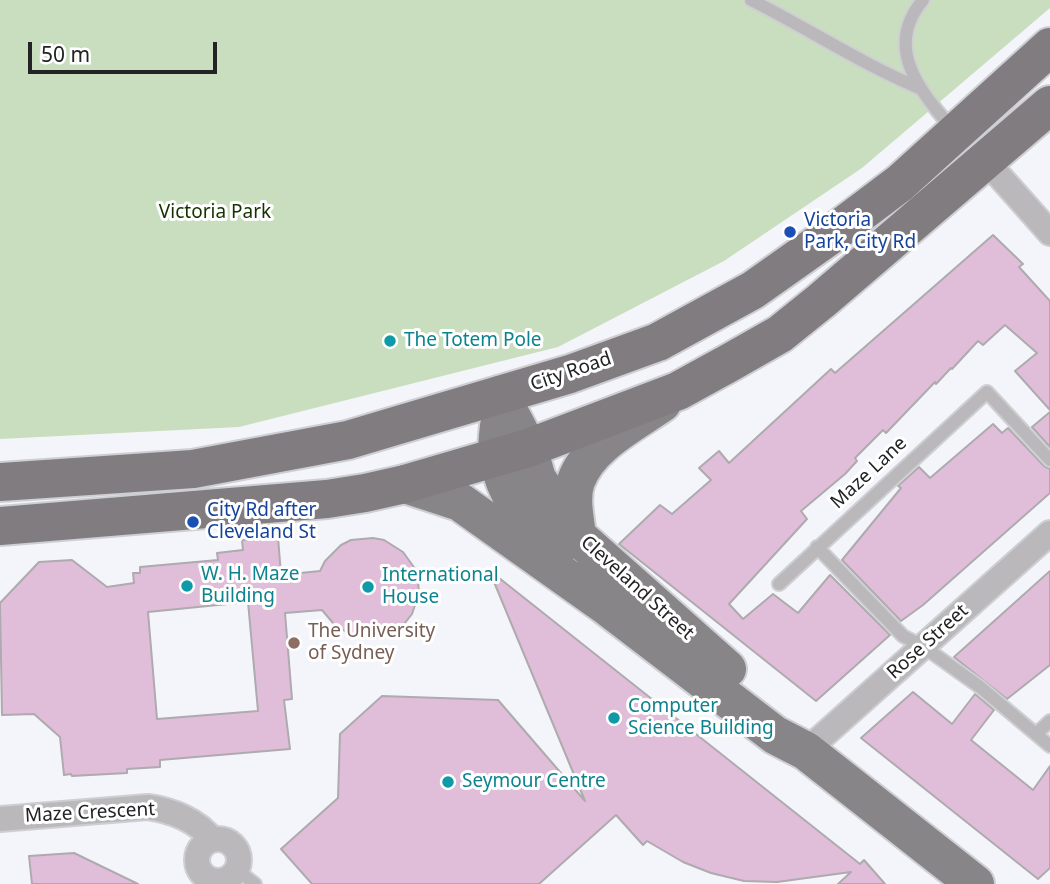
<!DOCTYPE html>
<html>
<head>
<meta charset="utf-8">
<style>
  body { margin:0 }
  #map { position:relative; width:1050px; height:884px; overflow:hidden; background:#f4f5fa; font-family:"Noto Sans",sans-serif }
  canvas { display:block }
  .scale { position:absolute; left:28px; top:42px; width:189px; height:32px; box-sizing:border-box; border:4px solid #222324; border-top:0; padding-left:9px; font-size:21px; line-height:24px; white-space:nowrap; color:#222324; -webkit-text-stroke:5px #fff; paint-order:stroke }
</style>
</head>
<body>
<div id="map">
<canvas width="1050" height="884"></canvas>
<div class="scale">50 m</div>
</div>
<script>
const ctx = document.querySelector('canvas').getContext('2d');
ctx.lineJoin = 'round';
function fill(path, color) {
  ctx.fillStyle = color;
  ctx.fill(path, 'evenodd');
}
function strokePath(path, color, width, dash) {
  ctx.strokeStyle = color;
  ctx.lineWidth = width;
  ctx.lineCap = dash ? 'butt' : 'round';
  ctx.setLineDash(dash || []);
  ctx.stroke(path);
}
function write(font, color, halo, rows, align = 'center') {
  ctx.font = font + ' "Noto Sans",sans-serif';
  ctx.lineWidth = 6;
  ctx.setLineDash([]);
  ctx.textBaseline = 'middle';
  ctx.strokeStyle = halo;
  ctx.fillStyle = color;
  for (const [text, x, y, turn = 0] of rows) {
    ctx.save();
    ctx.translate(x, y);
    ctx.rotate((+turn || 0) * Math.PI / 180);
    ctx.textAlign = isNaN(turn) ? turn : align;
    if (halo) ctx.strokeText(text, 0, 0);
    ctx.fillText(text, 0, 0);
    ctx.restore();
  }
}
const green = new Path2D(`
  M0,0H1050V8L862,168L724,261L558,347L239,427L0,439Z`);
const building = new Path2D(`
  M993,235L1023,264L1019,267L1050,301V410L1015,371L1037,353L1005,325L983,345L978,341L952,369L951,368L936,384L935,382L886,433L883,430L855,458L857,461L845,474L801,511L807,519L729,604L743,619L773,594L798,613L830,575L890,635L816,701L619,544L660,505L672,514L711,480L699,468L719,451L729,463L831,369L835,373Z
  M1050,412V447L1032,427Z
  M993,424L1002,433L1008,428L1044,466L1050,469V493L923,605L901,621L842,560L901,488L898,486L919,467L930,478Z
  M278,537L281,575L320,571L325,561L341,545L351,540L373,538L384,540L403,552L416,570L418,581L419,593L412,614L405,623L386,635L375,638L352,636L333,623L322,610L285,613L292,699L284,700L290,749L160,760V767L127,769V773L72,776L71,774L64,775L60,737L34,714L2,715L0,603L39,562L72,560L107,587L134,583L133,573H140V567L218,560L217,553L243,550L242,540ZM248,602L258,711L157,719L148,612Z
  M489,570L860,864L864,860L885,884H838L851,872L777,882L744,881L711,873L683,862L647,841L643,845L616,815L539,884H312L281,849L338,798L340,734L382,696L498,700L585,801Z
  M1050,571V665L1007,699L954,657Z
  M913,692L952,724L975,694L994,710L971,740L1033,790L1050,766V868L1038,879L861,738Z
  M74,853L138,884H32L29,856Z`);
const service = new Path2D(`
  M751,0C807,28 860,63 919,88
  M923,0C882,49 922,93 954,131
  M817,547L903,636L924,647L980,687L1050,746
  M779,584L987,392L1050,460
  M1036,734L1050,721
  M237,870L255,884`);
const minor = new Path2D(`
  M986,161L1050,233
  M806,751L1050,533
  M0,819L148,807C171,810 199,821 212,840
  M197 860a21 21 0 1 1 42 0a21 21 0 1 1-42 0Z`);
const primary = new Path2D(`
  M500,395L528,448L537,479L577,536L727,669
  M499,426C498,436 496,449 498,459C506,496 529,528 555,554
  M405,484L460,502L605,605L775,735L806,751L975,884
  M577,536C575,518 570,498 576,481C589,445 632,424 662,403`);
const trunk = new Path2D(`
  M0,482L193,469L348,440L570,374L658,342L753,290L835,232L900,183L1050,47
  M0,526L327,499L365,493L405,484L528,448L678,391L729,363L780,334L821,301L1050,105`);
const markers = [
  [790,232,7,"#1a4fb4"],
  [390,341,7,"#0f9aa8"],
  [193,522,7,"#1a4fb4"],
  [187,586,7,"#0f9aa8"],
  [368,587,7,"#0f9aa8"],
  [294,643,7,"#8d6e63"],
  [614,718,7,"#0f9aa8"],
  [448,782,7,"#0f9aa8"]
];
const parkNames = [
  ["Victoria Park",215,213]
];
const transitNames = [
  ["Victoria",804,221],
  ["Park, City Rd",804,243],
  ["City Rd after",207,511],
  ["Cleveland St",207,533]
];
const cultureNames = [
  ["The Totem Pole",404,341],
  ["W. H. Maze",201,575],
  ["Building",201,597],
  ["International",382,576],
  ["House",382,598],
  ["Computer",628,707],
  ["Science Building",628,729],
  ["Seymour Centre",462,782]
];
const streetNames = [
  ["City Road",571,372,-19],
  ["Maze Lane",869,473,-43],
  ["Cleveland Street",637,588,42],
  ["Rose Street",928,642,-42],
  ["Maze Crescent",90,813,-3]
];
const educationNames = [
  ["The University",308,632],
  ["of Sydney",308,654]
];
fill(green, '#c9debe');
fill(building, '#e0bed9');
strokePath(building, '#aeaaae', 2);
strokePath(service, '#cecfd3', 16);
strokePath(minor, '#cecfd3', 28);
strokePath(primary, '#cecfd3', 42);
strokePath(trunk, '#cecfd3', 42);
strokePath(service, '#bab8ba', 12);
strokePath(minor, '#bab8ba', 24);
strokePath(primary, '#888588', 38);
strokePath(trunk, '#807c7f', 38);
for (const [x, y, r, color] of markers) {
  const dot = new Path2D();
  dot.arc(x, y, r, 0, 2 * Math.PI);
  ctx.fillStyle = color;
  ctx.fill(dot);
  strokePath(dot, '#fff', 2.5);
}
write('19px', '#153200', '#fff', parkNames);
write('19px', '#164399', '#fff', transitNames, 'left');
write('19px', '#0d838f', '#fff', cultureNames, 'left');
write('19px', '#222324', '#fff', streetNames);
write('19px', '#785e54', '#fff', educationNames, 'left');
</script>
</body>
</html>
